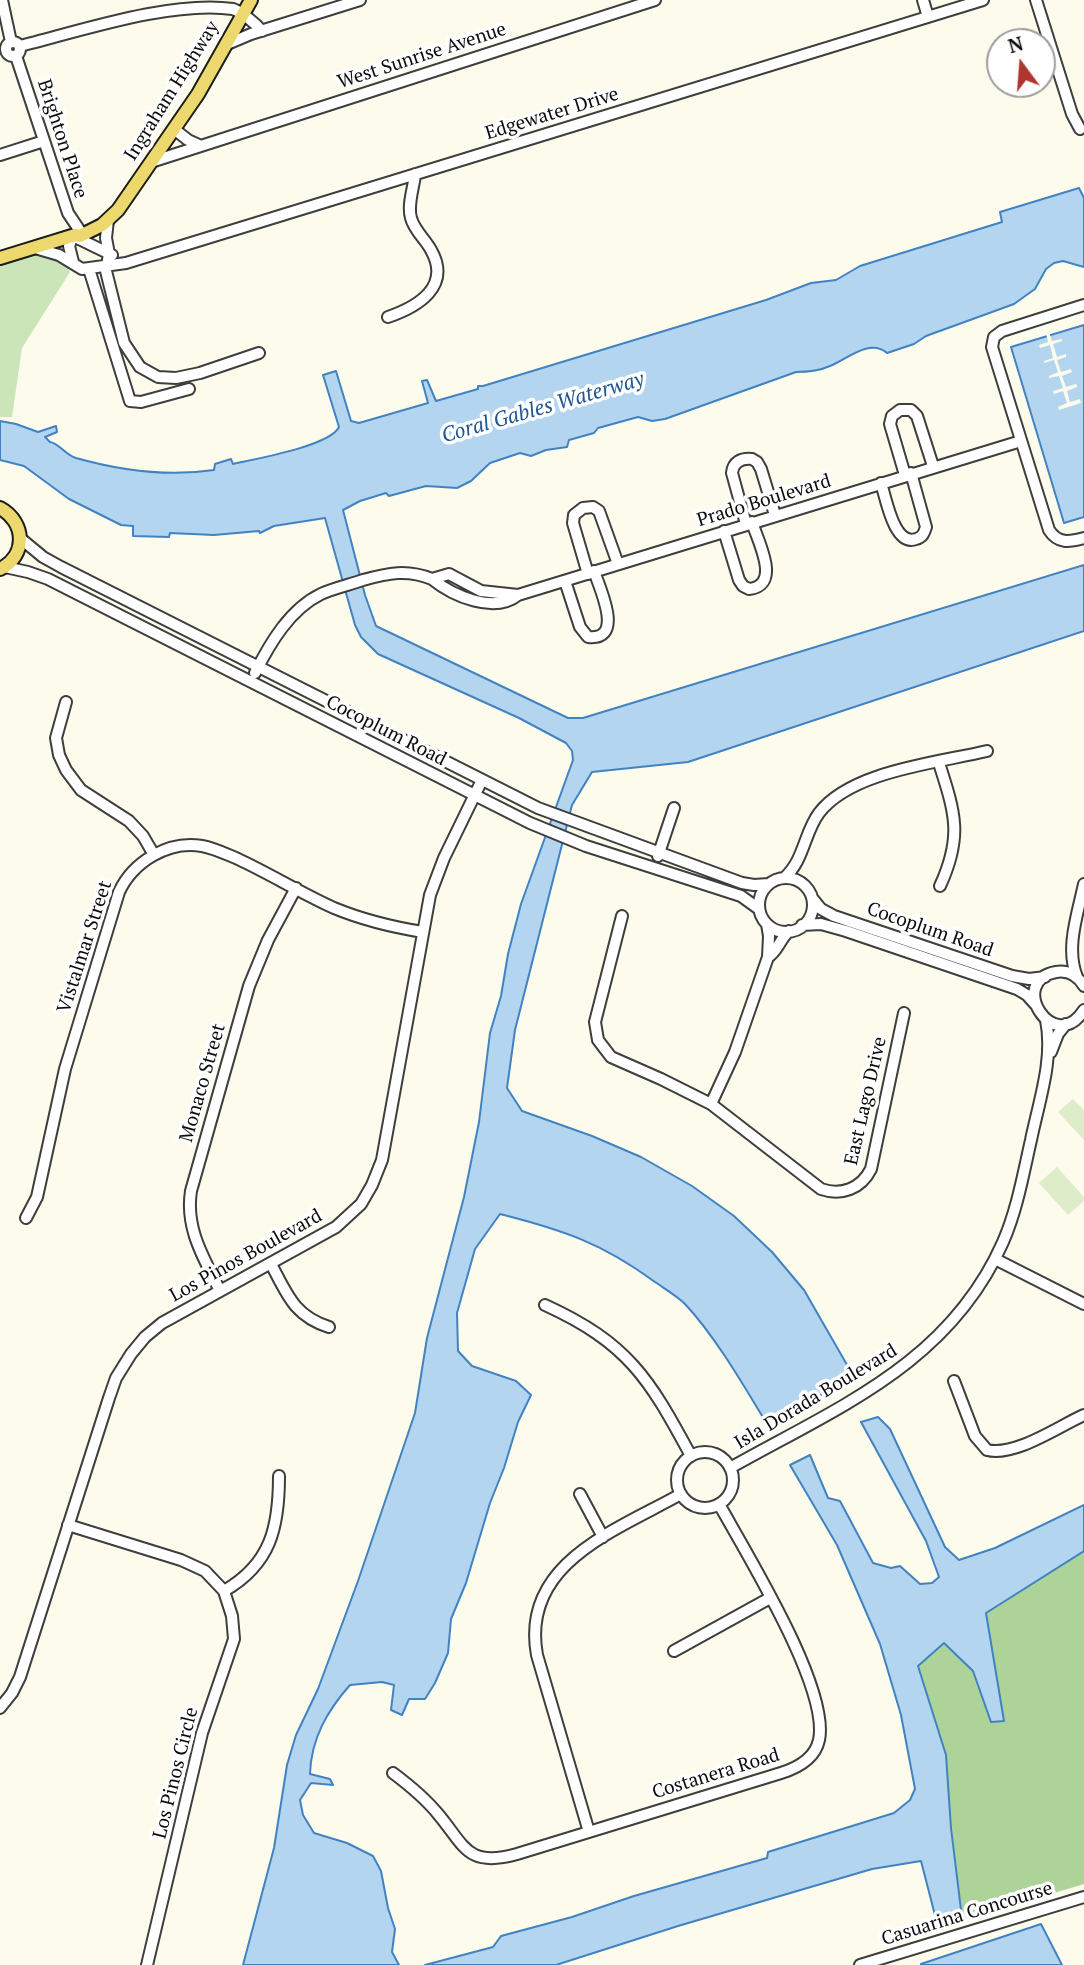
<!DOCTYPE html>
<html>
<head>
<meta charset="utf-8">
<style>
  body { margin:0 }
  #map { position:relative; width:1084px; height:1965px; overflow:hidden; background:#fdfbeb; font-family:"PT Serif",serif }
  canvas { display:block }
  .north { position:absolute; left:986px; top:28px; width:70px; height:70px; box-sizing:border-box; background:#fff; border:2px solid #9d9d9d; border-radius:50%; rotate:344deg; font-size:19px; font-weight:700; line-height:28px; text-align:center; color:#0b0b0b }
  .north::after { content:''; display:block; margin:auto; width:24px; height:32px; background:#ae3530; clip-path:polygon(50% 0,100% 100%,50% 72%,0 100%) }
</style>
</head>
<body>
<div id="map">
<canvas width="1084" height="1965"></canvas>
<div class="north">N</div>
</div>
<script>
const ctx = document.querySelector('canvas').getContext('2d');
ctx.lineJoin = 'round';
function fill(path, color) {
  ctx.fillStyle = color;
  ctx.fill(path, 'evenodd');
}
function strokePath(path, color, width, dash) {
  ctx.strokeStyle = color;
  ctx.lineWidth = width;
  ctx.lineCap = dash ? 'butt' : 'round';
  ctx.setLineDash(dash || []);
  ctx.stroke(path);
}
function write(font, color, halo, rows, align = 'center') {
  ctx.font = font + ' "PT Serif",serif';
  ctx.lineWidth = 7;
  ctx.setLineDash([]);
  ctx.textBaseline = 'middle';
  ctx.strokeStyle = halo;
  ctx.fillStyle = color;
  for (const [text, x, y, turn = 0] of rows) {
    ctx.save();
    ctx.translate(x, y);
    ctx.rotate((+turn || 0) * Math.PI / 180);
    ctx.textAlign = isNaN(turn) ? turn : align;
    if (halo) ctx.strokeText(text, 0, 0);
    ctx.fillText(text, 0, 0);
    ctx.restore();
  }
}
const green = new Path2D(`
  M38,254L67,264L70,272L22,348L12,417H0V266Z`);
const forest = new Path2D(`
  M1084,1551V1884L964,1920L961,1910L951,1828L946,1755L918,1666L943,1643L973,1671L991,1721H1004L986,1613Z`);
const pitch = new Path2D(`
  M1073,1099L1084,1110V1140L1058,1112Z
  M1057,1167L1084,1197V1201L1068,1215L1039,1183Z`);
const water = new Path2D(`
  M1079,188L1084,198V267L1063,261L1054,263L1046,269L1035,289L1014,304L926,336L914,344L887,353C870,338 847,359 830,366C819,371 808,372 796,372L665,419L652,421L638,417L598,428L594,433L569,440L567,447L546,450L531,456L520,453L490,463L471,481L457,488L426,486L389,496L386,493L360,501L343,510L365,595L376,626L568,718H583L1084,565V631L688,762L592,772L572,805L515,1030L507,1088L522,1111L592,1136L641,1157L692,1186L734,1216L772,1252L804,1290L854,1377L767,1424C744,1386 715,1336 685,1304C677,1296 665,1289 655,1282C602,1243 563,1230 500,1214L475,1249L457,1313L458,1351L472,1366L516,1381L531,1395L518,1422L504,1468L490,1503L466,1583L451,1619L448,1653L435,1683L425,1699H409L402,1715L391,1710L394,1685L382,1682L350,1685C327,1711 311,1739 310,1774L330,1779L333,1785L311,1783L300,1800L303,1815L314,1833L347,1843L373,1856L381,1871L388,1908L395,1929L392,1952L399,1965H243L274,1848L287,1765L296,1735L318,1689L358,1581L415,1413L427,1338L464,1197L479,1122L490,1033L501,996L508,954L521,904L573,760L572,751L566,743L519,718L378,654L361,637L355,625L325,518L274,526L260,533L259,531L214,535L170,533L169,537L133,536V526L121,525L69,499L24,466L0,460V421L16,424L38,432L56,426L57,432L45,437L50,442C59,443 65,455 76,458C122,471 167,477 214,470L215,464L231,459L233,464C255,459 330,446 339,427L323,375L336,371L351,421L359,423L428,403L422,381L427,380L436,401L478,389V386H483L766,300L811,283L836,280L860,266L1002,222L1000,212Z
  M1084,325V517L1064,523L1011,347Z
  M878,1417L890,1429L945,1547L959,1560L995,1548L1084,1505V1551L986,1613L1004,1721L991,1722L973,1671L944,1643L918,1666L946,1755L951,1828L961,1910L964,1920L938,1927L921,1861L872,1869L678,1926L556,1965H425L493,1947L501,1936L572,1917L634,1896L767,1858L768,1852L894,1813L910,1800L915,1789L901,1715L880,1644L837,1545L790,1465L810,1455L828,1498L840,1501L873,1563L891,1568L900,1566L920,1584L932,1583L939,1577L926,1541L861,1422Z
  M1041,1924L1062,1965H921V1964Z`);
const pier = new Path2D(`
  M1049,332L1052,341L1062,339V341L1053,344L1057,357L1066,354V357L1057,360L1061,372L1071,369L1072,372L1062,376L1066,387L1076,384L1077,387L1067,391L1070,402L1080,399L1081,403L1059,410L1058,407L1067,403L1063,391L1054,394L1053,391L1063,388L1059,376L1049,378V376L1058,372L1054,360L1044,363V361L1053,358L1050,345L1040,348L1039,345L1048,342L1046,333Z`);
const minor = new Path2D(`
  M2,0L11,42
  M923,0L928,17
  M1036,0L1072,114L1080,129
  M6 49a7 7 0 1 1 14 0a7 7 0 1 1-14 0Z
  M225,45L251,34L360,0
  M20,46C80,31 172,0 233,9C243,13 255,23 262,31
  M16,56L68,213L80,231
  M174,129L188,140L199,145
  M0,155L44,141
  M151,162L655,0
  M108,220L106,238L109,254L106,271L124,343L140,367L158,377L176,378L200,373L259,353
  M35,248L59,255L82,269L126,263L983,0
  M73,262L69,246L73,236L112,255
  M89,269L130,401L141,402L189,389
  M1084,305L1002,331L994,337L992,347L1049,530C1058,544 1069,542 1084,538
  M388,317C417,307 452,287 431,250C425,239 414,230 411,218C407,205 414,187 415,174
  M905,475L890,424L892,416L900,410H911L917,416L933,466
  M881,483C886,498 894,547 916,539C923,537 924,533 926,527L911,473
  M746,524L732,473C733,462 741,458 752,459L757,462L761,469L775,515
  M724,531L739,580L743,586L749,589C782,585 758,542 752,522
  M20,538L43,557L61,567L538,808L742,883L754,885L769,884
  M5,567L28,572L48,579L530,823L586,846L741,896L759,909
  M588,574L573,523L574,515L583,508L593,507L599,511L618,564
  M565,581L580,627L588,637C625,641 600,589 594,571
  M518,595L481,591L449,574L432,579C453,596 494,614 518,595L1021,441
  M255,673C270,643 290,609 321,594C334,588 349,585 363,580C388,573 407,569 432,579
  M66,702L56,738L59,755L66,770L81,790L129,821L143,836L154,855
  M939,763C955,813 963,836 940,886
  M658,856L674,808
  M784,878C804,861 804,833 819,813C851,771 937,763 987,751
  M759 905a27 27 0 1 1 54 0a27 27 0 1 1-54 0Z
  M812,898L821,909L834,916L1012,976L1029,979L1045,977
  M622,916L595,1022L598,1040L611,1057L661,1079L711,1104L821,1189C841,1196 861,1189 871,1169L904,1013
  M802,925L821,924L846,931L1017,989L1027,995L1035,1004
  M768,957C777,952 780,939 789,931
  M1077,977C1065,948 1078,913 1084,884
  M1084,986C1078,976 1068,970 1056,972C1006,981 1054,1057 1084,1010
  M1051,1052L1058,1034L1066,1024
  M711,1104L735,1052L768,957L769,936L767,924
  M26,1218L37,1197L65,1069L119,892C133,862 168,840 202,846C214,848 226,854 238,859C270,874 301,893 334,908C363,920 392,927 423,932
  M995,1259L1084,1304
  M271,1264C287,1294 294,1316 329,1327
  M220,1291C204,1258 185,1229 191,1191L249,986L268,940L296,888
  M545,1305C628,1343 649,1378 691,1456
  M954,1381L975,1436L987,1450C1015,1457 1059,1426 1084,1415
  M677 1480a28 28 0 1 1 56 0a28 28 0 1 1-56 0Z
  M730,1468C838,1407 949,1364 1003,1242C1017,1210 1023,1175 1031,1140C1039,1101 1054,1059 1046,1020
  M580,1494L603,1537
  M68,1525L181,1560L205,1571L224,1591L232,1616L234,1639L202,1733L147,1965
  M224,1591C271,1564 279,1527 279,1476
  M674,1651L770,1598
  M0,1708L12,1693L20,1677L109,1398L116,1378L131,1354L145,1337L162,1323L336,1227L361,1204L372,1185L382,1160L430,895L444,858L482,780
  M393,1773C409,1785 425,1798 438,1814C465,1846 467,1868 517,1854L781,1773C797,1768 815,1759 819,1740C830,1688 746,1553 719,1504
  M589,1832L537,1655C520,1563 617,1530 681,1494
  M860,1965L1084,1897`);
const major = new Path2D(`
  M0,258L75,235L80,236L102,225L118,210L198,94L251,0
  M0,508C26,522 27,556 0,569`);
const streetNames = [
  ["West Sunrise Avenue",422,56,-18],
  ["Ingraham Highway",172,91,-58],
  ["Edgewater Drive",552,114,-17],
  ["Brighton Place",62,139,72],
  ["Prado Boulevard",764,501,-17],
  ["Cocoplum Road",386,731,27],
  ["Cocoplum Road",930,930,19],
  ["Vistalmar Street",85,947,-72],
  ["Monaco Street",203,1083,-74],
  ["East Lago Drive",866,1101,-77],
  ["Los Pinos Boulevard",246,1256,-29],
  ["Isla Dorada Boulevard",816,1397,-31],
  ["Los Pinos Circle",176,1773,-76],
  ["Costanera Road",716,1774,-17],
  ["Casuarina Concourse",967,1914,-17]
];
const waterNames = [
  ["Coral Gables Waterway",543,408,-16]
];
fill(green, '#cbe4b8');
fill(forest, '#aed399');
fill(pitch, '#ddecc9');
fill(water, '#b4d5f0');
strokePath(water, '#4183c1', 2);
fill(pier, '#fdfbeb');
strokePath(minor, '#3e3e3e', 14);
strokePath(major, '#1c1c1c', 16);
strokePath(minor, '#fff', 10);
strokePath(major, '#ecd86c', 12);
write('19px', '#0b0b0b', '#fff', streetNames);
write('italic 21px', '#205691', '#fff', waterNames);
</script>
</body>
</html>
